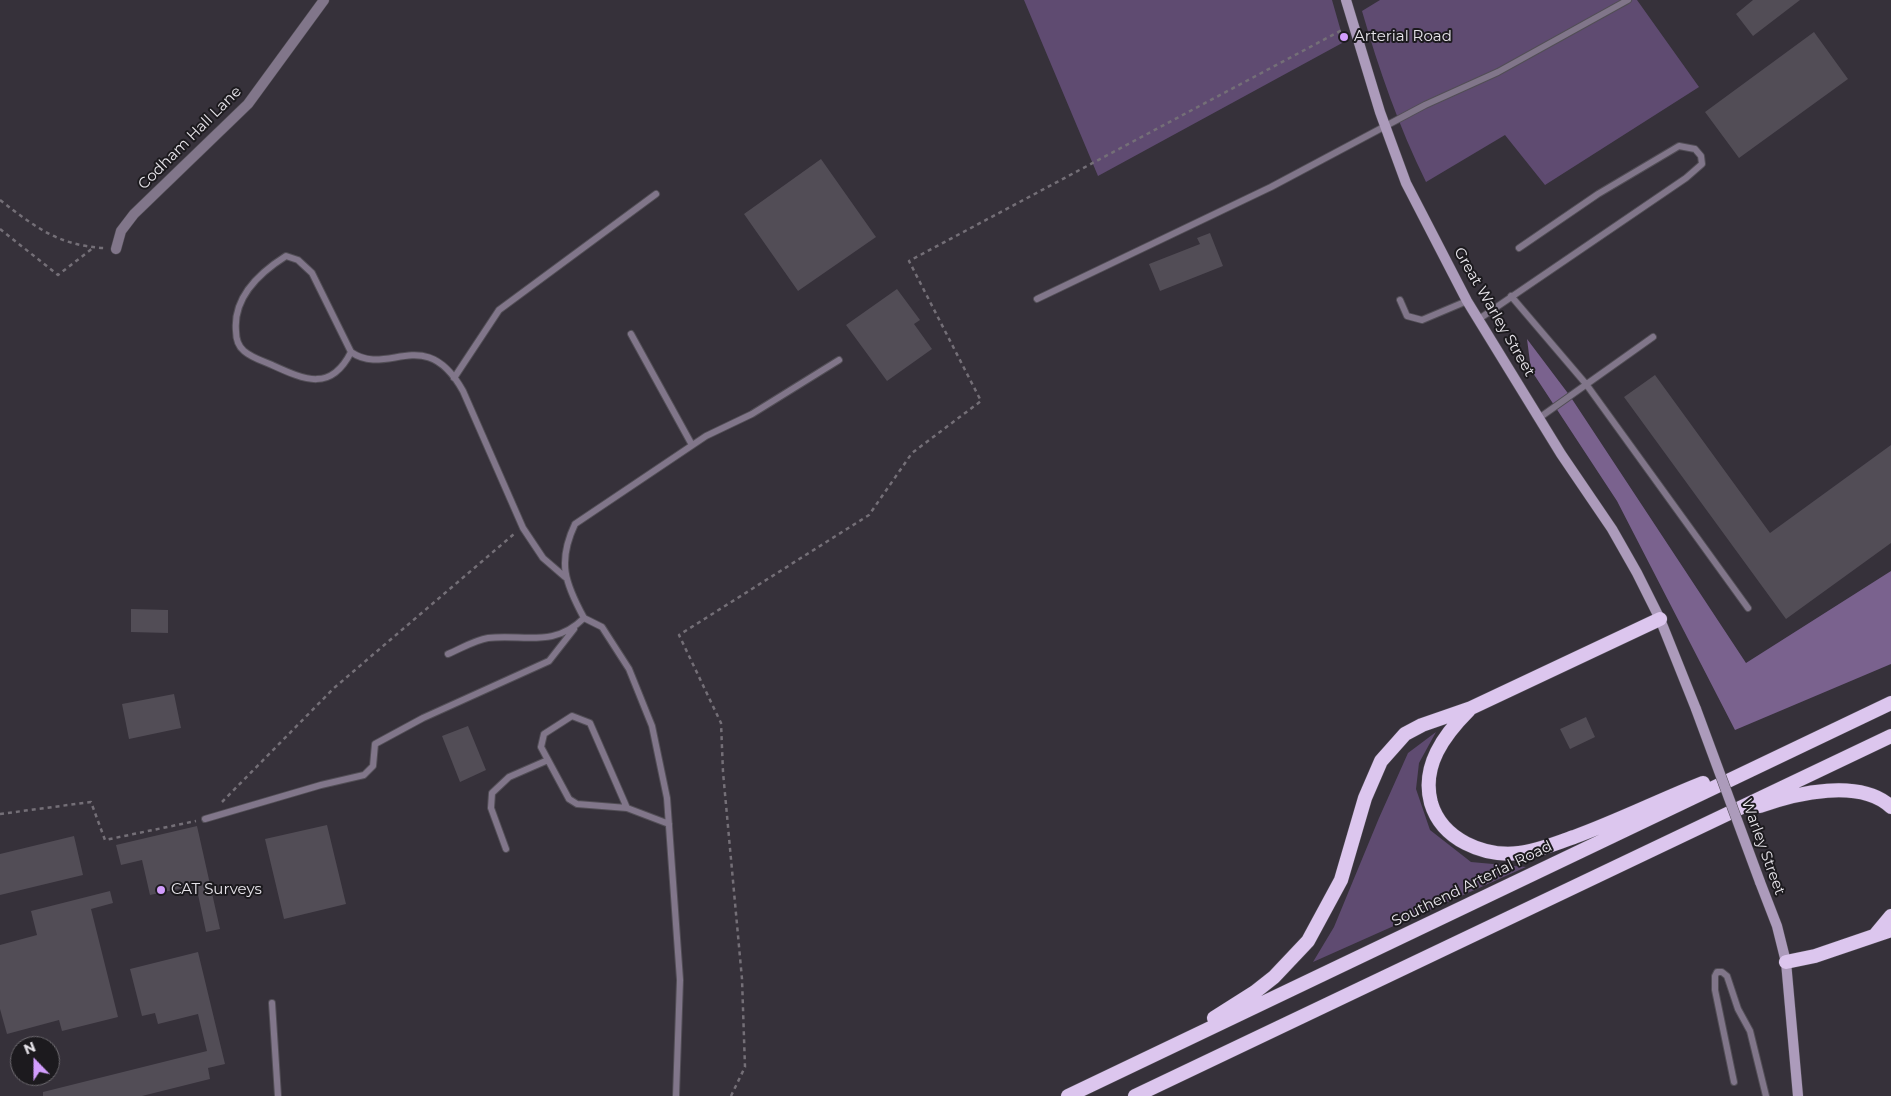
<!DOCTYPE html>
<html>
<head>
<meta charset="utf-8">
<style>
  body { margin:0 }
  #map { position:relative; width:1891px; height:1096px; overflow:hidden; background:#36313a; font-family:Montserrat,sans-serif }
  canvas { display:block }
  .north { position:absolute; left:10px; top:1036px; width:50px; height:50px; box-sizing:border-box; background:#1c1a1e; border:1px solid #6e6b70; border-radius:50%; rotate:338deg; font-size:14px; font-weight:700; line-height:20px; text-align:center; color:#e8e5eb }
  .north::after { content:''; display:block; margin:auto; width:18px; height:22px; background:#d29dfd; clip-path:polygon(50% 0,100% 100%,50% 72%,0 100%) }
</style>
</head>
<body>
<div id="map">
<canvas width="1891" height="1096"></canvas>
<div class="north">N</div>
</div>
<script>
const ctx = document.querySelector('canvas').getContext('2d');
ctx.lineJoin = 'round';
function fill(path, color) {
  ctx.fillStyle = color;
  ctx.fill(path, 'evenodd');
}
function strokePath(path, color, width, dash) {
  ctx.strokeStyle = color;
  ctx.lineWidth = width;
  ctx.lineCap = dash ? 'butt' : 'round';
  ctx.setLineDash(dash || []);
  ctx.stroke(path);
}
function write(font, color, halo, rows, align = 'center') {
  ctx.font = font + ' Montserrat,sans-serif';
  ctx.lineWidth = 4;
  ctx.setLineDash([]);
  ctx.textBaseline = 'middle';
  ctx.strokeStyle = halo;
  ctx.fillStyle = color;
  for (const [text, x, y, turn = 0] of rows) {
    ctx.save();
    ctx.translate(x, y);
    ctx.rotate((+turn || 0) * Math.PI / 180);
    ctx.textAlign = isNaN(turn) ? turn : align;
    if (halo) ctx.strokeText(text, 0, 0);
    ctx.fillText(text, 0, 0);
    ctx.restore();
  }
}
const green = new Path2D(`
  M1024,0H1332L1344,42L1098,176Z
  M1380,0H1637L1699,87L1545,185L1505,135L1426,182C1399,127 1379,70 1362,11Z
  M1436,732L1419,763L1416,789L1430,830L1471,862L1526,867L1313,962L1334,927L1379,818L1408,753Z`);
const forest = new Path2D(`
  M1527,339L1570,396L1746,663L1891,571V664L1735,730L1617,501L1531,370Z`);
const building = new Path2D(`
  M1753,0H1800L1753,36L1736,14Z
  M1814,32L1848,79L1739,158L1705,112Z
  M821,159L876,237L798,291L744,214Z
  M1210,233L1223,266L1160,291L1149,264L1200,244L1197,238Z
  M897,289L920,320L914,324L932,349L887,381L846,325Z
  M1655,375L1770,533L1891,445V543L1786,619L1624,397Z
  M131,609L168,610V633L131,632Z
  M174,694L181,728L129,739L122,704Z
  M1586,717L1595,737L1570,749L1560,729Z
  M468,726L486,770L460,782L442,736Z
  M327,825L346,904L284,919L265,839Z
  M197,826L220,929L206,932L196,885L150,895L142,860L121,865L116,845Z
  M74,836L83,875L0,895V854Z
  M110,891L113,903L91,909L118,1017L62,1031L59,1020L7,1034L0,1009V945L37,935L31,911Z
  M198,952L225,1064L208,1068L210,1079L142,1096H43V1092L207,1051L198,1014L158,1024L155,1013L142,1016L130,969Z`);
const path = new Path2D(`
  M0,200C35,227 59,246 105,248
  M0,229L58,275L93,248
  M222,802L334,688L514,534
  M0,814L91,802L105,840L196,821
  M731,1096L745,1067L742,979L723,772L721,723L679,635L869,515L912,453L981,401L909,261L1342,30`);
const service = new Path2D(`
  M1511,296L1586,384L1748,608
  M1037,299L1271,187L1425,105L1498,72L1628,0
  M1400,300L1407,316L1422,320L1467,301
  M1479,319L1686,178L1702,164L1701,156L1695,149L1679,146L1598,194L1519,248
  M631,334L692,445
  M351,352C331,392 305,380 272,365C263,361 252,358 244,351C238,346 236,338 236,331C233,298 259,273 286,256L298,260L312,273L351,352C388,378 425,323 463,391L523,528L543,558L565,577
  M454,378L499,310L656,194
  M1539,418L1653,337
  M584,618C565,583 557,562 575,524L706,436L752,414L839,360
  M448,654C460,649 475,640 488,638C524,634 554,648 584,618L602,627L629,669L652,726L667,798L680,980L676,1096
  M627,808L590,723L572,716L544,734L541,747L569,799L577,804L627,808L669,824
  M205,819L321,785L364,775L373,766L375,744L423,718L549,661L574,629
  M506,849L491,808L492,793L509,777L548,760
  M272,1003L278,1096
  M1734,1082L1715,990V976L1717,972H1722L1727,976L1738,1009L1750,1031L1766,1096`);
const minor = new Path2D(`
  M116,249L121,231L134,214L248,104L324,0`);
const secondary = new Path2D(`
  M1346,0L1380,112L1406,183L1467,301L1561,454L1612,529L1637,573L1660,619L1696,709
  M1760,882L1777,926L1786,962L1798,1096`);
const trunk = new Path2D(`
  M1469,710C1444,735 1421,766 1431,803C1442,840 1484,857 1519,853C1538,851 1556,843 1574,837C1618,821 1660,800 1703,783
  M1760,806C1796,793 1860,778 1891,807
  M1876,934L1891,916
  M1786,962L1815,956L1891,930
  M1214,1018L1255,992L1274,977L1308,941L1341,880L1365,798L1381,761L1405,734L1422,725L1471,708L1660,619
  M1068,1096L1891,703
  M1135,1096L1891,736`);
const secondaryBridge = new Path2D(`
  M1696,709L1760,882`);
const markers = [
  [1344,37,5,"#d29dfd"],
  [161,890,5,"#d29dfd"]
];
const poiNames = [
  ["Arterial Road",1354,37],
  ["CAT Surveys",171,890]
];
const streetNames = [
  ["Codham Hall Lane",190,138,-45],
  ["Great Warley Street",1494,312,60],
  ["Warley Street",1763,847,70],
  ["Southend Arterial Road",1472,884,-26]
];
fill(green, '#5f4b71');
fill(forest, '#7a628e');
fill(building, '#524d56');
strokePath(service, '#524e56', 8);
strokePath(minor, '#524e56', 11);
strokePath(secondary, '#524e56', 11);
strokePath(trunk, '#524e56', 15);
strokePath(path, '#746f77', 2.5, [4, 4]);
strokePath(service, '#81768a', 6);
strokePath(minor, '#81768a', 10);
strokePath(secondary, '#ac9bbb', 10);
strokePath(trunk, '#dcc6ee', 14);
strokePath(secondaryBridge, '#524e56', 11, []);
strokePath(secondaryBridge, '#ac9bbb', 10);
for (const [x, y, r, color] of markers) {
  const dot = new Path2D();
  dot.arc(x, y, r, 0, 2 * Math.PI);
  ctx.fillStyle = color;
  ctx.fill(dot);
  strokePath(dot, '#1c1a1e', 2);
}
write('15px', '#e8e5eb', '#1c1a1e', poiNames, 'left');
write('15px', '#e8e5eb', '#1c1a1e', streetNames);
</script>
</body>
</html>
